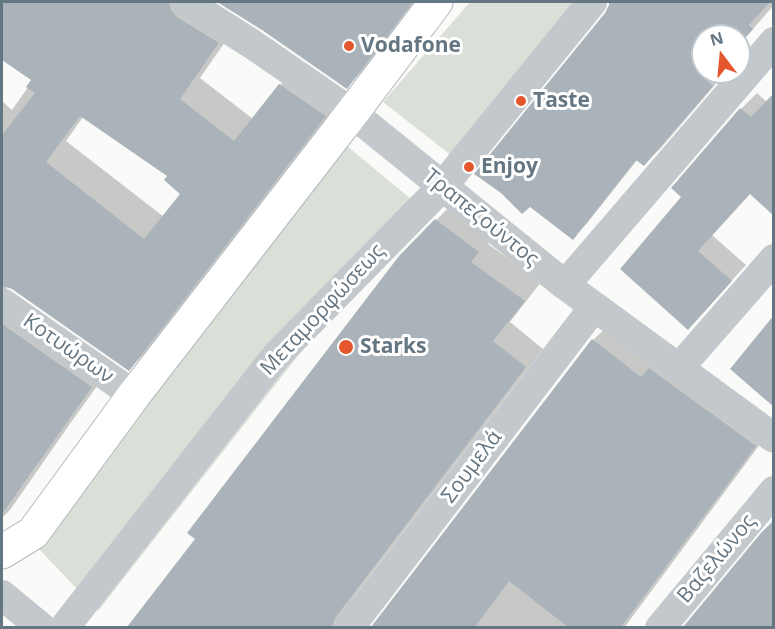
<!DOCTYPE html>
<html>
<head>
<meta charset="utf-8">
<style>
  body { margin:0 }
  #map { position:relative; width:775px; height:629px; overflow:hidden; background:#fafaf8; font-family:"Open Sans",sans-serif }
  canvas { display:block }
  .frame { position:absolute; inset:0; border:3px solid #657683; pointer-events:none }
  .north { position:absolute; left:691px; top:24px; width:60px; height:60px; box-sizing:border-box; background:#fff; border:2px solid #c1c8cd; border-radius:50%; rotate:344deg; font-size:16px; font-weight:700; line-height:24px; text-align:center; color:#657683 }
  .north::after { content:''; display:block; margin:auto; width:21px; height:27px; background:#e4572e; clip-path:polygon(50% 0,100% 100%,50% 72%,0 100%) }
</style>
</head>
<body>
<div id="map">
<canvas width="775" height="629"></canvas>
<div class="frame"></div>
<div class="north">N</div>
</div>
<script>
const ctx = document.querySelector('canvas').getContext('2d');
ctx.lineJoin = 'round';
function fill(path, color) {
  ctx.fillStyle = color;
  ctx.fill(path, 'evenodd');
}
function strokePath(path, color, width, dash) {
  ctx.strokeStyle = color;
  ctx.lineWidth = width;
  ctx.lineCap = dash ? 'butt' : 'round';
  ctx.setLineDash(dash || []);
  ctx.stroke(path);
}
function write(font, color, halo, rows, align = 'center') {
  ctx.font = font + ' "Open Sans",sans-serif';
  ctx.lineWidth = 6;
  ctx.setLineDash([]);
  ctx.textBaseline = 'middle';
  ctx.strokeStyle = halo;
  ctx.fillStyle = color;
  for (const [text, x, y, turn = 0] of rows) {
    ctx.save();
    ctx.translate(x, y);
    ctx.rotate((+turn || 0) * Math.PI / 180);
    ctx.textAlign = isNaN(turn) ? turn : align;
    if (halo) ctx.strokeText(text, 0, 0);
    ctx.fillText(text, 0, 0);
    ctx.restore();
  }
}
const green = new Path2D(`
  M470,2H580L457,160L383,102Z
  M347,146L417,204L98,611L37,547Z`);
const shadow = new Path2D(`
  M2,2H207L239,22L200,78L253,119L280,85L302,64L346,94L150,348L129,369L13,288L4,285L13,296L112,365L67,428L10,510L2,518V101L12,110L33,80L2,58ZM83,117L169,176L182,193L164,217L66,141Z
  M220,2H416L368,65L347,87L263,29Z
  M610,2H774V5L739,45V36H703V72H726L660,149L644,164L638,159L588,222L573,238Z
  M757,93L767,102L750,193L712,235L746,265L703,312L683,196L741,109Z
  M454,202L495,234L488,244L541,282L510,322L543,349L353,598L343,628H324L319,623L315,628H129L197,538L400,257Z
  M611,323L772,428L624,628H363L373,627L593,340Z
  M774,522V628H682L685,627Z`);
const building = new Path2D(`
  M2,2H169L171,10L177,17L219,43L180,99L234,141L279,84L326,116L129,371L12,289L2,286V135L35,93L26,87L31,80L2,60ZM80,116L167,176L164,180L180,194L144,239L46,162Z
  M217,2H413L347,89L262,30Z
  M609,2H770L749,25L753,29L739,45V36H703V72H715L707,81L713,86L644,166L636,160L573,240L530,207L522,214L501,193L474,174L605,13L609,5Z
  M774,93V216L750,194L698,251L732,281L688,330L620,269L681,197L671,188L740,108L751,117Z
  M435,219L479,252L471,262L525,301L493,341L526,367L335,618L332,627H127L195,539L187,533L399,256Z
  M774,315V407L730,369Z
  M2,324L92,387L2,514Z
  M592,339L641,377L649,368L756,446L621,627H568L509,581L475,627H371Z
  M774,520V627H683L761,533Z`);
const street = new Path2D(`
  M186,2L252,44L352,113L565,285L774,438
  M565,285L774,42
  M2,303L134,395
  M679,368L774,259
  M2,595L42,628
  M64,628L277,355L442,187L592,2
  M349,628L594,307
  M660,628L774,491`);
const secondary = new Path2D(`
  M2,552L33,533L134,395L352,113L436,2`);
const markers = [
  [349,46,6,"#e4572e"],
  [521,101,6,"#e4572e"],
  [469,167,6,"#e4572e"],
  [346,347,8,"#e4572e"]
];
const poiNames = [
  ["Vodafone",361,46],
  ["Taste",533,101],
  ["Enjoy",481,167],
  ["Starks",360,347]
];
const streetNames = [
  ["Τραπεζούντος",481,218,39],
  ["Μεταμορφώσεως",323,310,-47],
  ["Κοτυώρων",68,349,35],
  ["Σουμελά",472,467,-53],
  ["Βαζελώνος",717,559,-50]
];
fill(green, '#dadfd7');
fill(shadow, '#0003');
fill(building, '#aab3b9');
strokePath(secondary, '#b3babf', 35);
strokePath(street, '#c3c8cc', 30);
strokePath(secondary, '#fff', 33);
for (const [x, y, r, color] of markers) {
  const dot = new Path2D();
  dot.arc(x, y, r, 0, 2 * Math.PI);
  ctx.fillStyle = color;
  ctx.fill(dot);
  strokePath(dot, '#fff', 2);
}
write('bold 21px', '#657683', '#fff', poiNames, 'left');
write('21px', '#657683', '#fff', streetNames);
</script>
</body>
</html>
